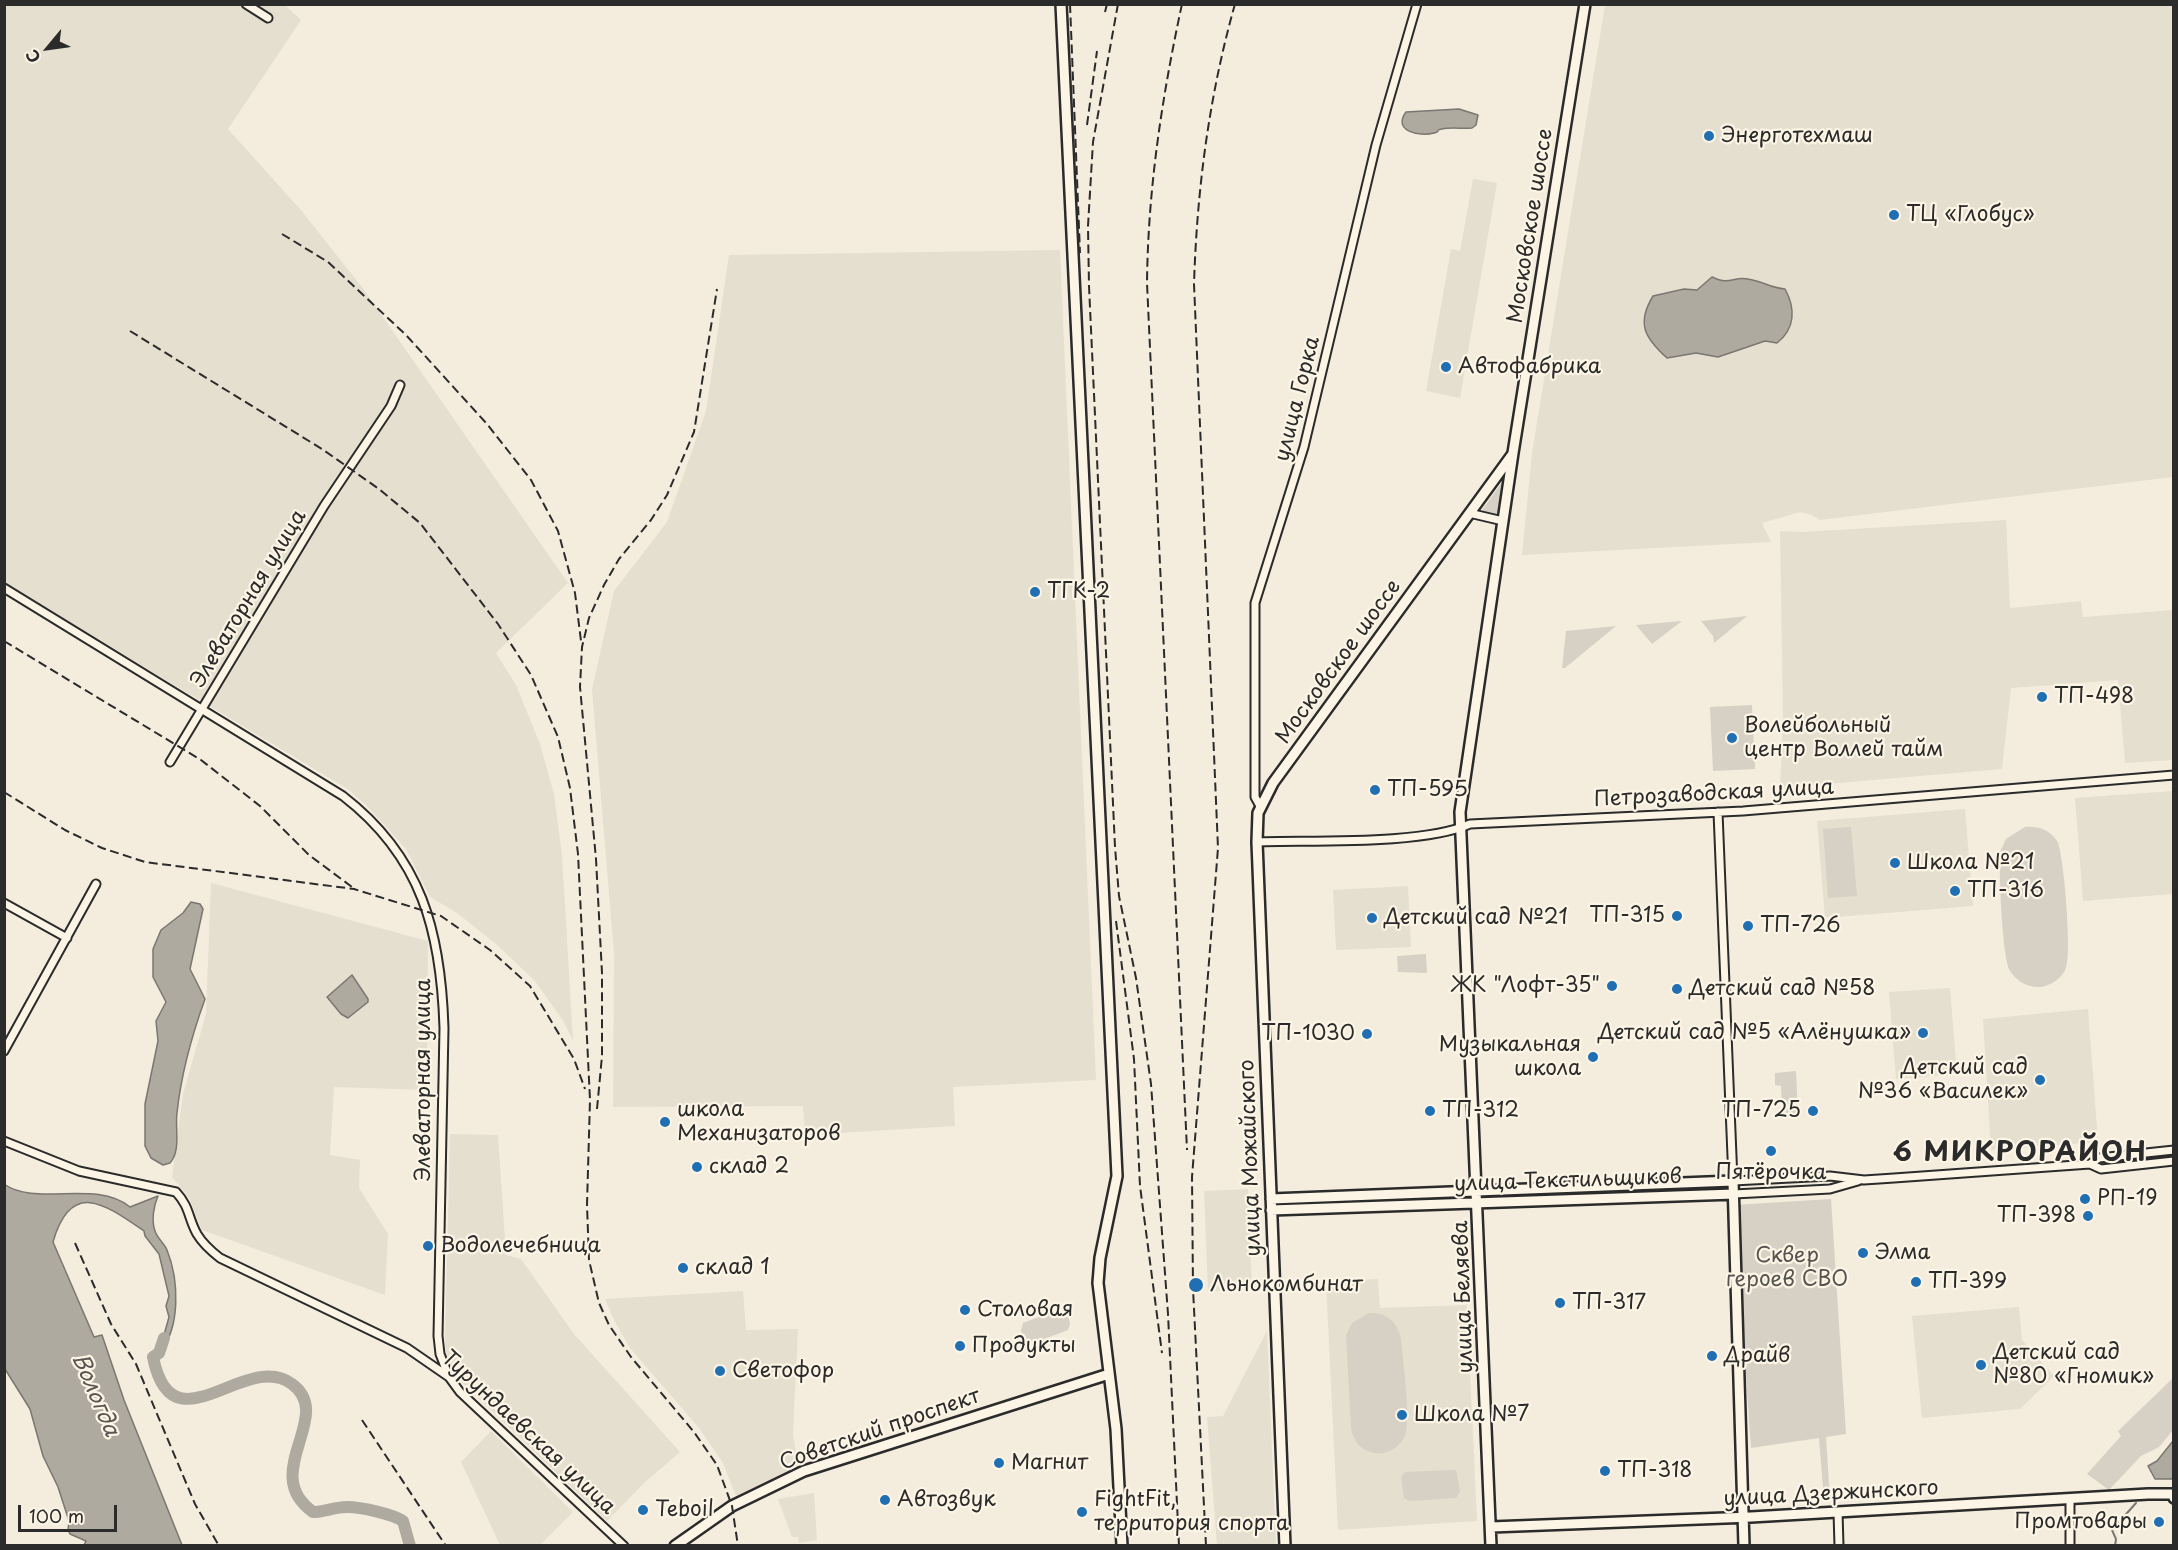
<!DOCTYPE html>
<html>
<head>
<meta charset="utf-8">
<style>
  body { margin:0 }
  #map { position:relative; width:2178px; height:1550px; overflow:hidden; background:#f4edde; font-family:"Playpen Sans",sans-serif }
  canvas { display:block }
  .frame { position:absolute; inset:0; border:6px solid #2b2b2b; pointer-events:none }
  .north { position:absolute; left:18px; top:18px; width:60px; height:60px; -webkit-text-stroke:4px #fcf5e5; paint-order:stroke; rotate:241deg; font-size:16px; font-weight:700; line-height:24px; text-align:center; color:#2b2b2b }
  .north::after { content:''; display:block; margin:auto; width:21px; height:27px; background:#2b2b2b; clip-path:polygon(50% 0,100% 100%,50% 72%,0 100%) }
  .scale { position:absolute; left:18px; top:1505px; width:99px; height:27px; box-sizing:border-box; border:3px solid #2b2b2b; border-top:0; padding-left:8px; font-size:18px; line-height:21px; white-space:nowrap; color:#2b2b2b; -webkit-text-stroke:4px #fcf5e5; paint-order:stroke }
</style>
</head>
<body>
<div id="map">
<canvas width="2178" height="1550"></canvas>
<div class="frame"></div>
<div class="north">С</div>
<div class="scale">100 m</div>
</div>
<script>
const ctx = document.querySelector('canvas').getContext('2d');
ctx.lineJoin = 'round';
function fill(path, color) {
  ctx.fillStyle = color;
  ctx.fill(path, 'evenodd');
}
function strokePath(path, color, width, dash) {
  ctx.strokeStyle = color;
  ctx.lineWidth = width;
  ctx.lineCap = dash ? 'butt' : 'round';
  ctx.setLineDash(dash || []);
  ctx.stroke(path);
}
function write(font, color, halo, rows, align = 'center') {
  ctx.font = font + ' "Playpen Sans",sans-serif';
  ctx.lineWidth = 4.5;
  ctx.setLineDash([]);
  ctx.textBaseline = 'middle';
  ctx.strokeStyle = halo;
  ctx.fillStyle = color;
  for (const [text, x, y, turn = 0] of rows) {
    ctx.save();
    ctx.translate(x, y);
    ctx.rotate((+turn || 0) * Math.PI / 180);
    ctx.textAlign = isNaN(turn) ? turn : align;
    if (halo) ctx.strokeText(text, 0, 0);
    ctx.fillText(text, 0, 0);
    ctx.restore();
  }
}
const built = new Path2D(`
  M4,5H285L301,20L228,129L300,209L362,287L568,583L496,653L516,685L540,744L554,794L562,855L573,1041L564,1022L535,981L496,944L457,913L430,897L406,849L368,807L349,790L5,583Z
  M1605,5H2173V477L1820,520L1812,515L1800,512L1762,523L1771,542L1522,555L1532,453Z
  M1473,179L1497,183L1460,398L1426,391L1451,249L1460,251Z
  M1060,250L1096,1080L953,1087L955,1126L805,1135L803,1106L613,1107L614,953L592,689L614,591L667,522L706,411L729,255Z
  M2006,520L2010,608L2081,601L2083,617L2173,610V760L2125,763L2118,680L2011,688L2002,769L1780,788L1783,722L1780,531L1802,532Z
  M2173,791V894L2083,901L2075,798Z
  M1965,809L1973,906L1825,918L1817,821Z
  M211,883L428,941L427,1090L334,1087L330,1155L360,1160L359,1188L388,1234L385,1295L202,1230L189,1198L172,1177L183,1094L206,1014Z
  M1408,886L1411,947L1336,950L1333,890Z
  M1950,988L1957,1074L1896,1079L1889,992Z
  M2088,1009L2098,1142L1991,1150L1983,1019Z
  M450,1134L498,1135L506,1255L521,1259L574,1334L680,1452L644,1483L607,1521L454,1375L446,1353L445,1337Z
  M1248,1189L1252,1290L1208,1291L1204,1191Z
  M1378,1279L1380,1308L1467,1305L1477,1521L1338,1530L1326,1282Z
  M743,1291L746,1330L798,1329L793,1434L798,1466L736,1496L723,1463L699,1428L630,1348L615,1322L605,1299Z
  M2019,1307L2022,1340L2054,1376L2020,1409L1922,1418L1912,1316Z
  M1267,1331L1276,1545H1217L1207,1417L1223,1416Z
  M491,1431L573,1512L540,1545H500L461,1462Z
  M814,1493L817,1540L799,1543L798,1537H792L778,1499Z`);
const green = new Path2D(`
  M1502,482L1505,483L1499,518L1480,513Z
  M1747,616L1714,643L1713,636L1701,621Z
  M1682,621L1652,644L1636,625Z
  M1616,626L1565,668H1562L1566,631Z
  M1752,705L1755,769L1713,771L1710,707Z
  M1851,827L1857,896L1828,898L1823,829Z
  M2025,827C2038,826 2050,830 2057,841C2064,852 2072,956 2066,968C2062,978 2052,985 2041,987C2029,988 2017,982 2010,971C2002,956 1999,873 2000,852L2006,839Z
  M1426,954L1427,973L1398,972L1397,956Z
  M1796,1071L1798,1115L1777,1117V1111L1782,1110L1781,1086L1775,1085V1073Z
  M1831,1199L1846,1434L1826,1437L1830,1499L1824,1500L1819,1438L1751,1448L1734,1205Z
  M1057,1310C1067,1311 1073,1321 1068,1330L1034,1343L1024,1338L1021,1331L1023,1323Z
  M1369,1313C1386,1312 1398,1322 1401,1339C1403,1364 1410,1409 1406,1432C1402,1448 1385,1457 1370,1452C1358,1448 1353,1439 1351,1428L1346,1335L1352,1323Z
  M2173,1378V1430L2159,1447L2141,1456L2109,1490L2087,1474L2121,1436L2118,1431Z
  M1456,1470L1460,1492L1456,1498L1409,1501L1404,1498L1401,1477L1405,1472Z`);
const water = new Path2D(`
  M1459,109L1478,115L1476,125L1472,128C1463,129 1451,127 1442,129C1434,130 1442,131 1434,133C1419,137 1392,131 1406,112Z
  M1712,277C1731,286 1732,276 1748,279C1762,281 1770,288 1785,289C1796,309 1795,329 1777,343L1765,341L1718,357L1696,353L1667,358C1645,338 1636,324 1653,296L1684,289L1697,290Z
  M191,902L200,904L203,909L190,969L205,999C192,1035 181,1075 177,1113C175,1129 181,1151 170,1163L163,1165L151,1158L145,1146V1104L158,1041L156,1021L166,1002L153,977V949L161,930L183,913Z
  M352,975L368,999V1002L348,1018L341,1014L327,997Z
  M4,1184C36,1207 95,1179 130,1207L158,1196C154,1205 151,1220 155,1231C157,1238 164,1243 167,1250C179,1280 181,1328 159,1353L169,1317L166,1306L169,1296L159,1254L145,1236L144,1231C105,1204 71,1179 53,1242L94,1337L102,1335L124,1400L182,1545H84L86,1541L70,1534L68,1530L69,1521L58,1487L43,1456L30,1409L5,1369Z
  M2173,1441V1479H2155L2148,1466L2157,1461Z`);
const stream = new Path2D(`
  M2115,1546L2116,1539L2112,1530L2136,1503`);
const river = new Path2D(`
  M164,1338L159,1353L153,1357C172,1453 246,1349 292,1384C336,1416 258,1473 313,1512C324,1512 335,1507 347,1507C361,1507 392,1514 403,1521L410,1546`);
const street = new Path2D(`
  M246,4L268,18
  M1469,513L1503,521
  M4,588L343,796C422,857 441,932 444,1028L438,1336L440,1354L449,1377
  M170,762L324,506L391,406L400,385
  M1260,806L1255,797V603L1304,447L1376,145L1417,4
  M1718,812L1733,1181L1830,1176L1864,1180L1894,1178L2090,1164L2099,1158L2174,1150
  M1257,842C1312,840 1423,845 1470,824L1743,811L2174,775
  M4,903L67,938
  M4,1051L96,884
  M4,1141L79,1171L176,1192C190,1207 188,1218 197,1234C203,1244 211,1251 220,1258L407,1348L449,1377L460,1392L624,1546
  M2090,1164L2101,1169L2174,1161
  M1734,1194L1830,1189L1858,1181
  M2070,1501V1546
  M1838,1512L1839,1546`);
const secondary = new Path2D(`
  M1061,4L1117,1176L1100,1258L1098,1283L1116,1429L1122,1546
  M1271,1199L1733,1181L1744,1546
  M1271,1210L1734,1194
  M1491,1527L1751,1517L2148,1494H2173L2174,1498
  M675,1546L732,1506L804,1471L1109,1374
  M1285,1546L1257,842L1258,813L1273,783L1512,455
  M1491,1546L1460,812L1513,453L1585,4`);
const rail = new Path2D(`
  M1070,4L1080,253
  M1118,4L1093,142L1088,226L1089,286L1115,847L1119,896L1136,978L1151,1084L1168,1314L1179,1546
  M1182,4C1162,97 1148,188 1147,283L1187,1150
  M1105,12L1107,4
  M1087,125L1097,51
  M282,234L328,262L406,335L487,424L531,480L558,531L575,593L581,641
  M130,331L322,449L379,489L420,523L498,624L531,675L558,737L570,788L578,854L590,1100L587,1205L589,1260L599,1303L609,1325L631,1357L694,1432L717,1465L732,1506L738,1546
  M4,641L201,760L260,806L309,855L352,887
  M4,792L65,830L102,848L145,862L354,889L441,916L490,950L530,986L574,1059L585,1089
  M1116,921L1134,1059L1140,1186L1162,1353
  M597,1109L602,1056V973L596,859L580,687L582,647L589,618L604,585L619,559L651,520L667,495L694,432L717,289
  M75,1243L111,1324L136,1364L195,1504L219,1546
  M362,1420L446,1546
  M1206,1546L1193,1289L1192,1177L1218,848L1194,284C1197,189 1209,96 1235,4`);
const markers = [
  [1709,136,6,"#1f6fb2"],
  [1894,215,6,"#1f6fb2"],
  [1446,367,6,"#1f6fb2"],
  [1035,592,6,"#1f6fb2"],
  [2042,697,6,"#1f6fb2"],
  [1732,738,6,"#1f6fb2"],
  [1375,790,6,"#1f6fb2"],
  [1895,863,6,"#1f6fb2"],
  [1955,891,6,"#1f6fb2"],
  [1677,916,6,"#1f6fb2"],
  [1372,918,6,"#1f6fb2"],
  [1748,926,6,"#1f6fb2"],
  [1612,986,6,"#1f6fb2"],
  [1677,989,6,"#1f6fb2"],
  [1923,1033,6,"#1f6fb2"],
  [1367,1034,6,"#1f6fb2"],
  [1593,1057,6,"#1f6fb2"],
  [2040,1080,6,"#1f6fb2"],
  [1430,1111,6,"#1f6fb2"],
  [1813,1111,6,"#1f6fb2"],
  [665,1122,6,"#1f6fb2"],
  [1771,1151,6,"#1f6fb2"],
  [697,1167,6,"#1f6fb2"],
  [2085,1199,6,"#1f6fb2"],
  [2088,1216,6,"#1f6fb2"],
  [428,1246,6,"#1f6fb2"],
  [1863,1253,6,"#1f6fb2"],
  [683,1268,6,"#1f6fb2"],
  [1916,1282,6,"#1f6fb2"],
  [1196,1285,8,"#1f6fb2"],
  [1560,1303,6,"#1f6fb2"],
  [965,1310,6,"#1f6fb2"],
  [960,1346,6,"#1f6fb2"],
  [1712,1356,6,"#1f6fb2"],
  [1981,1365,6,"#1f6fb2"],
  [720,1371,6,"#1f6fb2"],
  [1402,1415,6,"#1f6fb2"],
  [999,1463,6,"#1f6fb2"],
  [1605,1471,6,"#1f6fb2"],
  [885,1500,6,"#1f6fb2"],
  [643,1510,6,"#1f6fb2"],
  [1082,1512,6,"#1f6fb2"],
  [2159,1522,6,"#1f6fb2"]
];
const poiNames = [
  ["Энерготехмаш",1721,136],
  ["ТЦ «Глобус»",1906,215],
  ["Автофабрика",1458,367],
  ["ТГК-2",1047,592],
  ["ТП-498",2054,697],
  ["Волейбольный",1744,726],
  ["центр Воллей тайм",1744,750],
  ["ТП-595",1387,790],
  ["Школа №21",1907,863],
  ["ТП-316",1967,891],
  ["ТП-315",1665,916,"right"],
  ["Детский сад №21",1384,918],
  ["ТП-726",1760,926],
  ["ЖК \"Лофт-35\"",1600,986,"right"],
  ["Детский сад №58",1689,989],
  ["Детский сад №5 «Алёнушка»",1911,1033,"right"],
  ["ТП-1030",1355,1034,"right"],
  ["Музыкальная",1581,1045,"right"],
  ["школа",1581,1069,"right"],
  ["Детский сад",2028,1068,"right"],
  ["№36 «Василек»",2028,1092,"right"],
  ["школа",677,1110],
  ["Механизаторов",677,1134],
  ["ТП-312",1442,1111],
  ["ТП-725",1801,1111,"right"],
  ["склад 2",709,1167],
  ["Пятёрочка",1771,1173,"center"],
  ["РП-19",2097,1199],
  ["ТП-398",2076,1216,"right"],
  ["Водолечебница",440,1246],
  ["Элма",1875,1253],
  ["склад 1",695,1268],
  ["ТП-399",1928,1282],
  ["Льнокомбинат",1210,1285],
  ["ТП-317",1572,1303],
  ["Столовая",977,1310],
  ["Продукты",972,1346],
  ["Детский сад",1993,1353],
  ["№80 «Гномик»",1993,1377],
  ["Драйв",1724,1356],
  ["Светофор",732,1371],
  ["Школа №7",1414,1415],
  ["Магнит",1011,1463],
  ["ТП-318",1617,1471],
  ["Автозвук",897,1500],
  ["FightFit,",1094,1500],
  ["территория спорта",1094,1524],
  ["Teboil",655,1510],
  ["Промтовары",2147,1522,"right"]
];
const streetNames = [
  ["Московское шоссе",1531,226,-81],
  ["улица Горка",1298,399,-76],
  ["Элеваторная улица",249,599,-59],
  ["Московское шоссе",1339,662,-54],
  ["Петрозаводская улица",1714,794,-3],
  ["Элеваторная улица",424,1080,-90],
  ["улица Можайского",1251,1158,-92],
  ["улица Текстильщиков",1568,1181,-2],
  ["улица Беляева",1464,1297,-92],
  ["Советский проспект",880,1430,-19],
  ["Турундаевская улица",528,1433,43],
  ["улица Дзержинского",1831,1494,-3]
];
const parkNames = [
  ["Сквер",1787,1256],
  ["героев СВО",1787,1280]
];
const waterNames = [
  ["Вологда",95,1395,67]
];
const districtNames = [
  ["6 МИКРОРАЙОН",2020,1154]
];
fill(built, '#e5dfd0');
fill(green, '#d6d1c4');
fill(water, '#afaaa0');
strokePath(water, '#7a7771', 1.5);
strokePath(stream, '#7a7771', 2);
strokePath(river, '#afaaa0', 12);
strokePath(street, '#2b2b2b', 11);
strokePath(secondary, '#2b2b2b', 14);
strokePath(street, '#fcf5e5', 7);
strokePath(secondary, '#fcf5e5', 9);
strokePath(rail, '#2b2b2b', 2, [9, 4.5]);
for (const [x, y, r, color] of markers) {
  const dot = new Path2D();
  dot.arc(x, y, r, 0, 2 * Math.PI);
  ctx.fillStyle = color;
  ctx.fill(dot);
  strokePath(dot, '#fcf5e5', 2);
}
write('21px', '#2b2b2b', '#fcf5e5', poiNames, 'left');
write('21px', '#2b2b2b', '#fcf5e5', streetNames);
write('21px', '#565451', '#fcf5e5', parkNames);
write('italic 22px', '#595754', '#fcf5e5', waterNames);
ctx.letterSpacing = '1.5px';
write('bold 27px', '#2b2b2b', '#fcf5e5', districtNames);
ctx.letterSpacing = '0px';
</script>
</body>
</html>
